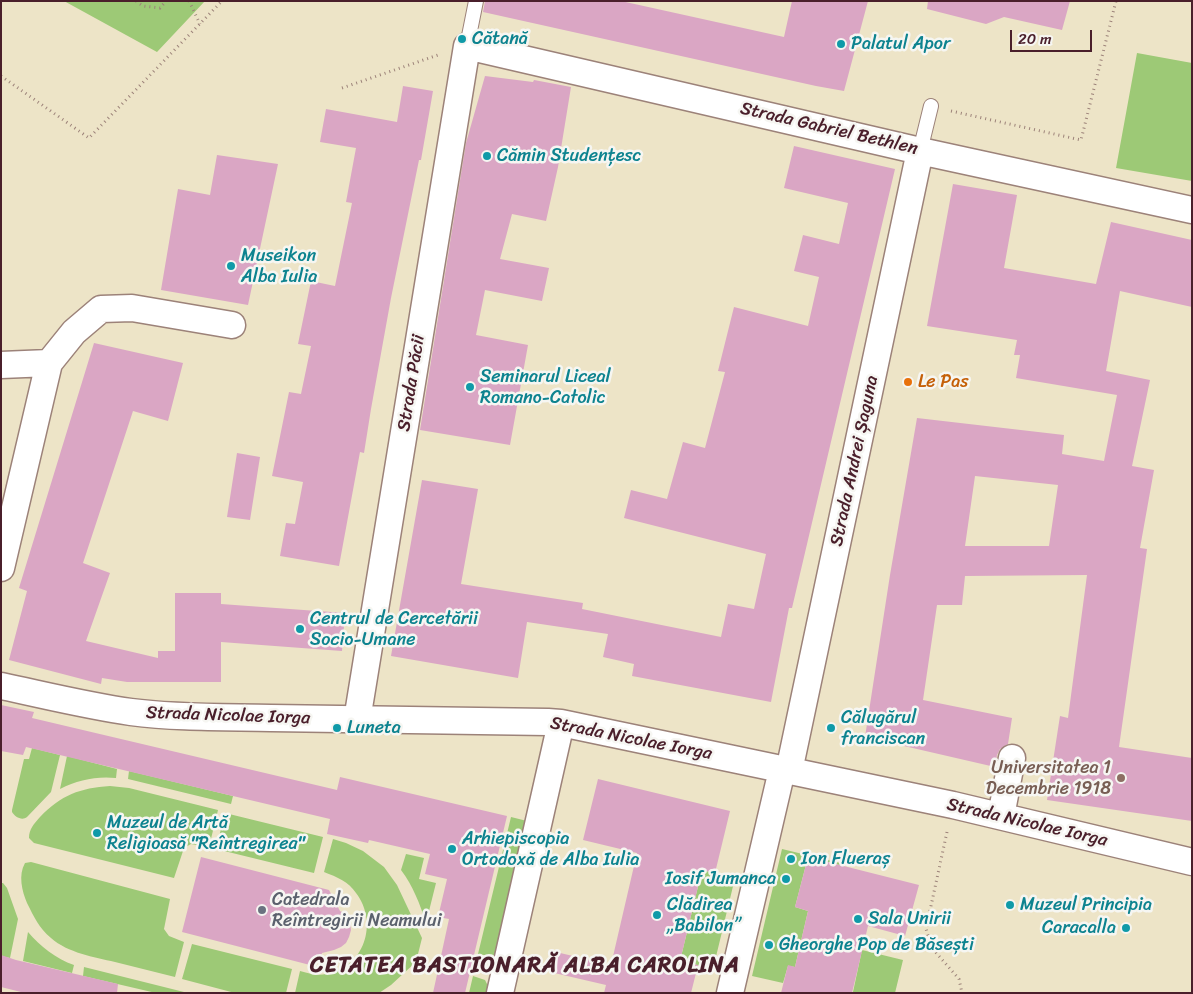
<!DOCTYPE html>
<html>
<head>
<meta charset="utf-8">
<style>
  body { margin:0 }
  #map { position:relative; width:1193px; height:994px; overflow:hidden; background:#ede4c7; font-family:Sriracha,sans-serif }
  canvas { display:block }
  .frame { position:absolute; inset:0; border:2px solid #4a1f2b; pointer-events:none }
  .scale { position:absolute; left:1010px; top:30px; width:82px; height:22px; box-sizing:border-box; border:2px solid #4a1f2b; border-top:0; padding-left:6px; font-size:15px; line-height:18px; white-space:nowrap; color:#4a1f2b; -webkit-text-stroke:4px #f6f6f2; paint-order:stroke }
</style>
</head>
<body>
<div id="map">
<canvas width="1193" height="994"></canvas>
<div class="frame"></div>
<div class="scale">20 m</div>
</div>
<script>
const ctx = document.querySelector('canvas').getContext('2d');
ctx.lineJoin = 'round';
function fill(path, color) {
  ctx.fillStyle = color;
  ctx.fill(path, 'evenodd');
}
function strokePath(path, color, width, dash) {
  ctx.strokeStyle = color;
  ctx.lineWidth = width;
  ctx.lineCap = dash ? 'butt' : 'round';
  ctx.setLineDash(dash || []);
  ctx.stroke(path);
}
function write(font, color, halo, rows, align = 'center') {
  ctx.font = font + ' Sriracha,sans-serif';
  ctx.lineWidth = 5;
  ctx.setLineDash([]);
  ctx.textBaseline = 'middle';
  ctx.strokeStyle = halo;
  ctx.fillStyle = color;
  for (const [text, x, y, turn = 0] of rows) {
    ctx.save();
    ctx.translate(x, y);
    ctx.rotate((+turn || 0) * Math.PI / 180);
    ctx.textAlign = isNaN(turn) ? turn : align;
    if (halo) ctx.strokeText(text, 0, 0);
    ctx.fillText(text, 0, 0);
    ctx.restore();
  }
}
const green = new Path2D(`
  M64,1H205L157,52Z
  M1137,53L1192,63V181L1116,168Z
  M32,748L60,755L51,792L27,817C22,821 15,817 12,812V810L24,759H29Z
  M67,756L117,769L116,778C96,776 78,780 60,789Z
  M129,771L233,796L231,804L128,779Z
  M110,786L129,788L218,810L209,847L191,844L184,848L174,878L34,843L29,838C29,829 34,824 40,817C61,795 80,788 110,786Z
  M225,813L323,837L314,873L216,849Z
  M511,817L527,821L497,953C491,958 485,955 478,954Z
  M333,839L346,843L363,851L384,867L397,885L422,938L416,962L391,985L379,993H295L300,971C308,973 317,976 326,974C364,968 379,923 356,893C349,882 337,877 324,872Z
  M782,849L844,864L843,866L808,857L795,907L808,911L795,967L788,966L783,983L752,976Z
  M406,854L424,858L419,879L436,883L426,923C420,904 413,886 401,870Z
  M31,862L170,899L164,929L169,936L184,942L175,977C155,972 135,967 115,962C94,957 68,953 51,938C39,928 34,917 27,903C22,891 18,875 25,863Z
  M702,870L735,878L713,969L680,961Z
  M1,883H3L7,888L18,919L10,958L1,956Z
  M28,932C40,946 56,959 74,965L72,973L23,961Z
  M192,944L292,969L286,993H235L182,979Z
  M862,950L903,960L895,993H858L853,992Z
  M84,967L188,993H156L83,976Z
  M473,976L485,980L488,986L487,993H469Z`);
const building = new Path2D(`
  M485,1H621L784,37L792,1H868L844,91L816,86L483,12Z
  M928,1H1070L1062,30L1004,17L986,24L927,9Z
  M485,76L533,82L534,80L571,87L558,167L546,221L512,214L500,259L549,268L542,301L485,290L476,335L528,345L510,445L420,430L466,143Z
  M403,86L433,91L421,160H419L391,298L371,409L364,453L360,452L339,566L280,556L286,523L295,524L303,482L272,476L289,392L301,394L311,346L298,344L311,281L335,286L352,203L346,202L356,148L320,142L326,109L397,122Z
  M794,146L895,169L792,608H789L771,702L632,676L634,664L603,657L608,634L527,622L518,678L391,656L422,480L478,489L461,584L583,603L582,609L721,637L728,604L754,609L766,554L624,518L631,490L667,499L683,442L705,448L725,372L718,371L734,307L808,326L819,277L794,271L803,235L839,244L848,203L784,188Z
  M217,155L278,164L248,305L161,290L178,189L210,195Z
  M953,184L1017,195L1004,268L1096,284L1111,222L1192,240V307L1120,291L1106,371L1150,380L1132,466L1154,470L1140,548L1147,549L1119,747L1192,758V821L1047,800L1060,716L1068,718L1087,575L965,576L962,605H937L923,700L1012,718L1008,744L1000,749L997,755L995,767L865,737L890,575L917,418L1064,435L1062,454L1104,461L1117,395L1016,378L1020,355H1014L1017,340L927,326ZM975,476L1058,485L1049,546H965Z
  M94,343L183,363L168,421L133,411L83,563L110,573L86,641L158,658V651H175V593H221V604L345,613L342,651L221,642V682H127L102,678L101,684L9,660L27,591L19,588Z
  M237,453L260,457L250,520L227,517Z
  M1,705L34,712L32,718L337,790L340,777L507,816L465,993H433L449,919L438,917L447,879L425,874L430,854L369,840L368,843L327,834L330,819L26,747L23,755L1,751Z
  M598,779L730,811L715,873L702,870L680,961L698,965L691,993H604L606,985L550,972L556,952L611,965L637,853L583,840Z
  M201,857L329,890L340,911L342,912L347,917L350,923L351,930L349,937L346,943L341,947L334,950L322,953L320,960L310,965L182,932Z
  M808,857L919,885L905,936L868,926L852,993H781L788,965L795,967L808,911L795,907Z
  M1,955L16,960L118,984L117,993H25L1,987Z`);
const path = new Path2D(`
  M136,1L143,6L160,8L166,1
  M189,1L200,24
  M1,76L89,138L222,1
  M342,88L438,55
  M951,111L1081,140L1116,1
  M947,832L926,929L932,948L959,979L962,993`);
const lane = new Path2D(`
  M467,46L476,1
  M920,151L931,106`);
const street = new Path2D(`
  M1,365L49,363
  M1,568L49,363L74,332L101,309L132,308L232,325
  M1,686C44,695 88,706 131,712C177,718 225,717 271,718C364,720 456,721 548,722L561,723L953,805L1192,862
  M357,720L467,46L920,151L1192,210
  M789,771L920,151
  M1001,816L1012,758
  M500,993L561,723
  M730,993L782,770`);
const markers = [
  [462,39,5,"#0f9aa8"],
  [841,44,5,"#0f9aa8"],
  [487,156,5,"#0f9aa8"],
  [231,266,5,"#0f9aa8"],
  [908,382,5,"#e8710a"],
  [470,387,5,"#0f9aa8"],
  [300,629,5,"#0f9aa8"],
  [337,728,5,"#0f9aa8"],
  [831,728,5,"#0f9aa8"],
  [1121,778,5,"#8d6e63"],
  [97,833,5,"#0f9aa8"],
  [452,849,5,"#0f9aa8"],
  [791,859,5,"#0f9aa8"],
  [786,879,5,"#0f9aa8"],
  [1010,905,5,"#0f9aa8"],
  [262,910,5,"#6b7280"],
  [657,915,5,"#0f9aa8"],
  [858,919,5,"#0f9aa8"],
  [1126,928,5,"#0f9aa8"],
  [769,945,5,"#0f9aa8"]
];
const cultureNames = [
  ["Cătană",472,39],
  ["Palatul Apor",851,44],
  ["Cămin Studențesc",497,156],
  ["Museikon",241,256],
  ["Alba Iulia",241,277],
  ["Seminarul Liceal",480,377],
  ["Romano-Catolic",480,398],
  ["Centrul de Cercetării",310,619],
  ["Socio-Umane",310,640],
  ["Călugărul",841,718],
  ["franciscan",841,739],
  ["Luneta",347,728],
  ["Muzeul de Artă",107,823],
  ["Religioasă \"Reîntregirea\"",107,844],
  ["Arhiepiscopia",462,839],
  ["Ortodoxă de Alba Iulia",462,860],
  ["Ion Flueraș",801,859],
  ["Iosif Jumanca",776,879,"right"],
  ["Clădirea",667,905],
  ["„Babilon”",667,926],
  ["Muzeul Principia",1020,905],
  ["Sala Unirii",868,919],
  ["Caracalla",1116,928,"right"],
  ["Gheorghe Pop de Băsești",779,945]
];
const streetNames = [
  ["Strada Gabriel Bethlen",829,129,13],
  ["Strada Păcii",412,383,-81],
  ["Strada Andrei Șaguna",855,461,-78],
  ["Strada Nicolae Iorga",228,716,2],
  ["Strada Nicolae Iorga",631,739,11],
  ["Strada Nicolae Iorga",1027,823,13]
];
const foodNames = [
  ["Le Pas",918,382]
];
const educationNames = [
  ["Universitatea 1",1111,768],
  ["Decembrie 1918",1111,789]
];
const worshipNames = [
  ["Catedrala",272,900],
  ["Reîntregirii Neamului",272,921]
];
const districtNames = [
  ["CETATEA BASTIONARĂ ALBA CAROLINA",525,966]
];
fill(green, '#9dc976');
fill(building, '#daa6c4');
strokePath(lane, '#9c8279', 16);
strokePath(street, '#9c8279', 29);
strokePath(path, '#9c8279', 3, [1, 4]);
strokePath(lane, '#fff', 14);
strokePath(street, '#fff', 26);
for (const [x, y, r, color] of markers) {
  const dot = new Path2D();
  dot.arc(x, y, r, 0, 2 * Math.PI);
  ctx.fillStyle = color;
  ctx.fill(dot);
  strokePath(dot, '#f6f6f2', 2);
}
write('18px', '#0d838f', '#f6f6f2', cultureNames, 'left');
write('18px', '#4a1f2b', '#f6f6f2', streetNames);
write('18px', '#c56008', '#f6f6f2', foodNames, 'left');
write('18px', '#785e54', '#f6f6f2', educationNames, 'right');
write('18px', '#5b616d', '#f6f6f2', worshipNames, 'left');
ctx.letterSpacing = '1px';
write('bold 22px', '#4a1f2b', '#f6f6f2', districtNames);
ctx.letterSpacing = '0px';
</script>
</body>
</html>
